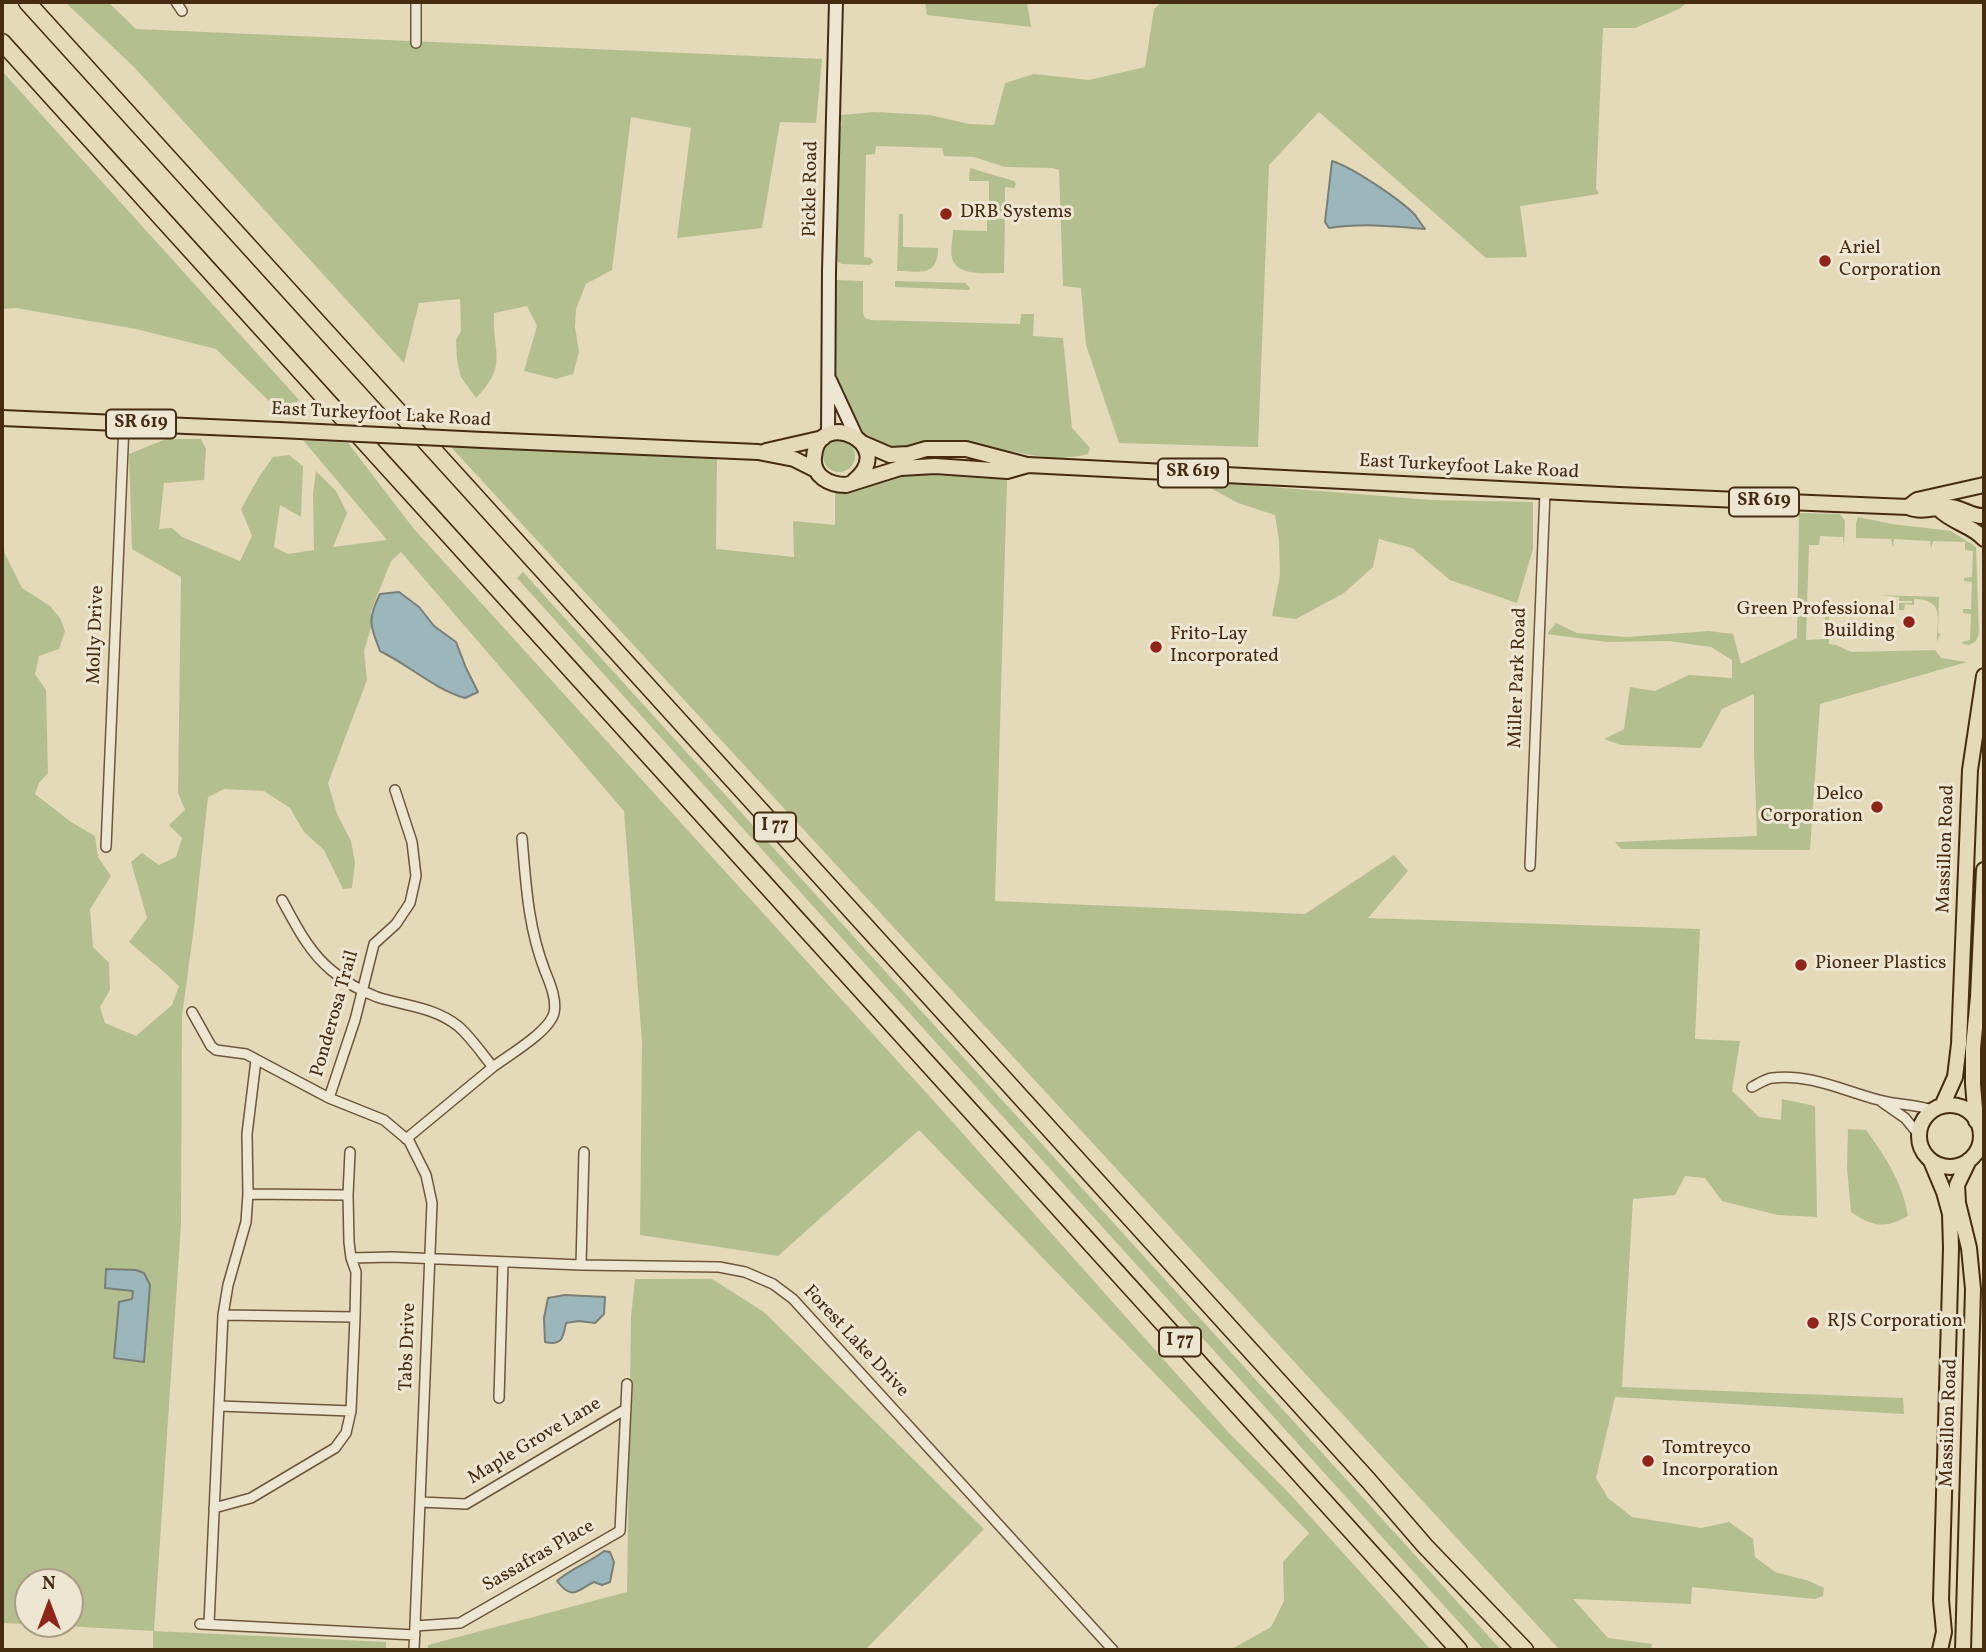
<!DOCTYPE html>
<html>
<head>
<meta charset="utf-8">
<style>
  body { margin:0 }
  #map { position:relative; width:1986px; height:1652px; overflow:hidden; background:#e4d9b9; font-family:Vollkorn,serif }
  canvas { display:block }
  .frame { position:absolute; inset:0; border:4px solid #452b10; pointer-events:none }
  .north { position:absolute; left:14px; top:1568px; width:70px; height:70px; box-sizing:border-box; background:#ede6d2; border:2px solid #aa9b84; border-radius:50%; rotate:0deg; font-size:19px; font-weight:700; line-height:28px; text-align:center; color:#452b10 }
  .north::after { content:''; display:block; margin:auto; width:24px; height:32px; background:#8f2418; clip-path:polygon(50% 0,100% 100%,50% 72%,0 100%) }
</style>
</head>
<body>
<div id="map">
<canvas width="1986" height="1652"></canvas>
<div class="frame"></div>
<div class="north">N</div>
</div>
<script>
const ctx = document.querySelector('canvas').getContext('2d');
ctx.lineJoin = 'round';
function fill(path, color) {
  ctx.fillStyle = color;
  ctx.fill(path, 'evenodd');
}
function strokePath(path, color, width, dash) {
  ctx.strokeStyle = color;
  ctx.lineWidth = width;
  ctx.lineCap = dash ? 'butt' : 'round';
  ctx.setLineDash(dash || []);
  ctx.stroke(path);
}
function write(font, color, halo, rows, align = 'center') {
  ctx.font = font + ' Vollkorn,serif';
  ctx.lineWidth = 6;
  ctx.setLineDash([]);
  ctx.textBaseline = 'middle';
  ctx.strokeStyle = halo;
  ctx.fillStyle = color;
  for (const [text, x, y, turn = 0] of rows) {
    ctx.save();
    ctx.translate(x, y);
    ctx.rotate((+turn || 0) * Math.PI / 180);
    ctx.textAlign = isNaN(turn) ? turn : align;
    if (halo) ctx.strokeText(text, 0, 0);
    ctx.fillText(text, 0, 0);
    ctx.restore();
  }
}
const green = new Path2D(`
  M65,2H108L136,29L822,59L816,123L780,122L762,228L677,238L691,128L631,117L612,270L586,284L576,309L575,327L579,352L573,374L556,379L524,371L537,326L527,306L494,313C492,352 509,365 476,398L461,377L457,360L456,340L461,331L460,299L419,303L404,363L134,67Z
  M925,2H1027L1031,27L927,15Z
  M1162,2H1688L1679,9L1635,28H1603L1596,188L1599,194L1520,206L1527,257L1486,258L1319,112L1269,165L1258,447L1119,443L1086,345L1081,288L1063,286L1059,170L1052,168L1005,167L974,157L944,156L942,148L876,146L875,154L866,155L864,257L871,258L873,262L870,265L842,264L838,262L835,255L837,133L842,124L840,115L874,112L930,115L969,124L994,125L1005,83L1034,74L1089,80L1145,67L1154,9Z
  M2,71L300,401L274,406L216,349L136,329L16,308L2,309Z
  M970,168L1014,181L1016,184L1014,188L1005,187V213H994V207H989V181H969Z
  M899,214H903V247L938,248C938,278 919,271 897,271Z
  M987,218L1005,219L1004,273C989,273 957,277 952,258C950,250 953,239 953,230L987,231Z
  M837,280L863,281V314L865,318L871,320L1020,324L1021,314H1034L1033,336L1063,338L1072,428L1090,448L1088,454C1049,464 1024,451 988,448C963,446 937,448 913,447C906,447 898,450 891,448C850,440 835,387 832,350C830,329 833,307 834,286Z
  M895,281L965,283L970,288L969,290L895,287Z
  M166,439H201L206,449L204,480L164,483L159,529L172,528L182,537L240,561L252,536L241,509L259,477L273,457L289,455L303,466L301,517L280,505L274,547L288,554L314,550L313,494L316,471L336,491L347,513L333,547L387,540L303,440L348,443L414,529L941,1109L1229,1433L1287,1491L1431,1650H1230L1271,1627L1284,1601L1283,1562L1309,1533L919,1130L778,1256L640,1235L642,1042L624,811L401,552L391,561L371,611V628L364,651L367,680L328,783L337,814L351,841L355,862L352,888L343,889L324,850L304,832L290,808L264,791L224,789L208,797L194,927L182,1016L181,1224L154,1631L386,1642V1650H153V1631L31,1624H70V1582H28V1624L2,1623V540L5,554L22,588L50,606L60,618L65,631L59,649L39,656L35,674L46,690L48,773L39,783L35,794L71,822L95,836L98,857L111,876L90,909L93,947L109,963L110,990L100,1007L105,1023L136,1036L172,1005L179,986C163,970 146,957 129,942L147,918L131,862L142,853L159,865L176,857L182,838L169,825L185,810L178,793L181,577L132,549L129,454Z
  M823 456a16 16 0 1 1 32 0a16 16 0 1 1-32 0Z
  M450,446L717,455L716,549L794,557L793,521L835,525V493L861,490L882,480L917,474L1007,480L995,901L1305,914L1394,855L1408,871L1368,918L1700,929L1695,1039L1740,1041L1732,1091L1759,1117L1781,1120L1782,1099L1815,1106L1817,1217L1778,1215L1722,1201L1705,1178L1685,1176L1675,1195L1633,1199L1622,1387L1903,1398L1904,1414L1615,1397L1596,1478L1608,1498L1632,1517L1701,1528L1729,1522L1753,1539L1755,1557L1775,1572L1809,1581L1824,1588L1823,1596L1815,1599L1692,1587L1691,1604L1573,1599L1608,1638L1652,1644L1651,1650H1560Z
  M1222,483L1431,500L1533,502V549L1517,603L1450,580L1412,548L1379,539L1373,567L1344,593L1296,619L1272,616L1280,575L1279,540L1275,515L1238,503L1209,487Z
  M1799,513L1840,514L1845,521L1844,546L1843,537L1820,536L1819,545H1809L1806,640L1825,639V615L1827,614L1829,615V644L1836,645L1851,652L1935,650L1941,658L1967,662L1820,704L1810,850L1621,849L1615,842L1757,836L1754,752V694L1722,709L1701,748L1621,745L1604,739L1624,729L1630,687L1655,691L1689,675L1732,678V660L1711,647L1669,641L1607,642L1547,634L1556,623L1577,633L1627,637L1709,631L1733,634L1741,664L1797,638Z
  M1858,517L1892,524L1951,531L1976,547L1979,634L1976,641L1969,645L1963,644L1962,642L1970,640L1971,614L1963,613V609H1971L1972,582L1964,581V578L1972,577L1973,551L1965,550V542L1933,541L1931,549L1930,541L1894,539L1893,548L1891,539L1856,538V523Z
  M523,572L1501,1650H1484L517,578Z
  M1878,595L1939,597L1938,633L1940,634L1937,642C1937,617 1945,600 1914,599V605L1905,604L1904,610H1899V603H1912V601H1899V597Z
  M1848,1129L1866,1130C1886,1158 1902,1181 1908,1216C1884,1229 1874,1227 1851,1212L1847,1168Z
  M635,1279H712L764,1312L984,1529L865,1650H428V1645L627,1592L631,1317Z`);
const water = new Path2D(`
  M1332,161C1352,167 1401,200 1415,215C1418,219 1421,224 1425,229C1392,226 1361,223 1329,228L1325,222Z
  M399,592L419,607L434,626L456,642L466,668L478,692L465,698C434,689 409,665 380,651C370,625 367,620 380,594Z
  M106,1269L136,1270L144,1273L150,1285L144,1362L114,1358L119,1302L132,1299L133,1291L105,1288Z
  M565,1295L605,1297L604,1314L595,1323L579,1321L566,1323C563,1337 563,1346 545,1342L544,1318L548,1298Z
  M604,1551L610,1552L614,1562L610,1582L602,1585L594,1582C578,1589 573,1602 557,1581C571,1568 589,1563 604,1551Z`);
const street = new Path2D(`
  M176,2L182,11
  M416,43V2
  M106,847L124,424
  M1530,866L1545,492
  M282,900C296,925 308,951 331,970C344,981 361,991 377,997C405,1006 434,1007 458,1026C471,1037 482,1054 493,1067L406,1139
  M192,1012L211,1046L216,1050L246,1054L329,1098L384,1120L409,1141L426,1175L432,1203L414,1650
  M256,1060L247,1134L248,1194L348,1195L350,1152
  M493,1067C509,1055 549,1032 554,1013C557,1000 550,983 545,971C528,927 526,885 522,838
  M1752,1087C1758,1084 1765,1079 1772,1078C1809,1073 1844,1091 1879,1100C1897,1105 1914,1104 1933,1110
  M329,1098L355,1020L374,944L396,924L410,903L416,876L412,842L395,790
  M1882,1102L1905,1118L1919,1135
  M1974,1155L1984,1152
  M248,1194L246,1222L228,1285L223,1315L355,1317L356,1272L351,1258L349,1242L348,1195
  M351,1258L392,1257L581,1265L719,1267L745,1272L773,1284L793,1299L1113,1650
  M581,1265L584,1152
  M499,1398L503,1262
  M219,1406L351,1411L355,1317
  M420,1502L466,1504L626,1409
  M214,1508L251,1498L335,1448L346,1433L351,1411
  M200,1624L415,1635
  M209,1624L223,1315
  M415,1626L460,1623L620,1531L627,1384`);
const secondary = new Path2D(`
  M830,380L856,436
  M828,435L829,271L836,2`);
const primary = new Path2D(`
  M2,418L279,430
  M483,440L758,452L794,459L816,470
  M862,443L890,455L909,454L926,449H966L1027,465
  M766,451L823,438
  M854,481C899,444 818,406 814,457C812,476 829,485 846,485L900,468L935,466L1007,471L1028,465L1619,495L1908,507C1922,513 1935,507 1949,507C1962,507 1971,517 1984,516
  M1908,507L1917,500L1984,485
  M1939,509C1952,523 1972,525 1984,539
  M1919 1136a31 31 0 1 1 62 0a31 31 0 1 1-62 0Z
  M1942,1106L1955,1077L1959,1044L1970,770L1984,676
  M1976,1121L1973,1084V1048L1978,997L1984,870
  M1931,1161L1944,1192L1950,1214L1951,1248L1941,1600L1944,1632L1940,1650
  M1963,1650L1973,1289L1969,1248L1958,1203L1957,1185L1969,1160`);
const highway = new Path2D(`
  M27,2L1368,1480L1425,1546L1525,1650
  M2,42L1459,1650`);
const primaryBridge = new Path2D(`
  M279,430L483,440`);
const markers = [
  [946,214,7,"#8f2418"],
  [1825,261,7,"#8f2418"],
  [1909,622,7,"#8f2418"],
  [1156,647,7,"#8f2418"],
  [1877,807,7,"#8f2418"],
  [1801,965,7,"#8f2418"],
  [1813,1323,7,"#8f2418"],
  [1648,1461,7,"#8f2418"]
];
const shields = [
  [141,424,70],
  [1193,473,70],
  [1764,502,70],
  [775,827,42],
  [1180,1342,42]
];
const shieldNames = [
  ["SR 619",141,424],
  ["SR 619",1193,473],
  ["SR 619",1764,502],
  ["I 77",775,827],
  ["I 77",1180,1342]
];
const streetNames = [
  ["Pickle Road",812,189,-89],
  ["East Turkeyfoot Lake Road",381,416,3],
  ["East Turkeyfoot Lake Road",1469,468,3],
  ["Molly Drive",97,635,-88],
  ["Miller Park Road",1519,678,-88],
  ["Massillon Road",1947,849,-88],
  ["Ponderosa Trail",336,1014,-74],
  ["Forest Lake Drive",855,1342,47],
  ["Tabs Drive",409,1347,-88],
  ["Massillon Road",1950,1423,-88],
  ["Maple Grove Lane",535,1442,-31],
  ["Sassafras Place",539,1557,-30]
];
const poiNames = [
  ["DRB Systems",960,214],
  ["Ariel",1839,250],
  ["Corporation",1839,272],
  ["Green Professional",1895,611,"right"],
  ["Building",1895,633,"right"],
  ["Frito-Lay",1170,636],
  ["Incorporated",1170,658],
  ["Delco",1863,796,"right"],
  ["Corporation",1863,818,"right"],
  ["Pioneer Plastics",1815,965],
  ["RJS Corporation",1827,1323],
  ["Tomtreyco",1662,1450],
  ["Incorporation",1662,1472]
];
fill(green, '#b4bf90');
fill(water, '#9cb7bb');
strokePath(water, '#797f77', 2);
strokePath(street, '#6d563a', 12);
strokePath(secondary, '#452b10', 16);
strokePath(primary, '#452b10', 18);
strokePath(highway, '#452b10', 19);
strokePath(street, '#ede6d2', 9);
strokePath(secondary, '#ede6d2', 12);
strokePath(primary, '#e4d9b9', 14);
strokePath(highway, '#e4d9b9', 16);
strokePath(primaryBridge, '#452b10', 18, []);
strokePath(primaryBridge, '#e4d9b9', 14);
for (const [x, y, r, color] of markers) {
  const dot = new Path2D();
  dot.arc(x, y, r, 0, 2 * Math.PI);
  ctx.fillStyle = color;
  ctx.fill(dot);
  strokePath(dot, '#ede6d2', 2.5);
}
for (const [x, y, w] of shields) {
  const box = new Path2D();
  box.roundRect(x - w / 2, y - 14.5, w, 29, 5);
  ctx.fillStyle = '#ede6d2';
  ctx.fill(box);
  strokePath(box, '#452b10', 2);
}
write('bold 18px', '#452b10', null, shieldNames);
write('19px', '#452b10', '#ede6d2', streetNames);
write('19px', '#452b10', '#ede6d2', poiNames, 'left');
</script>
</body>
</html>
